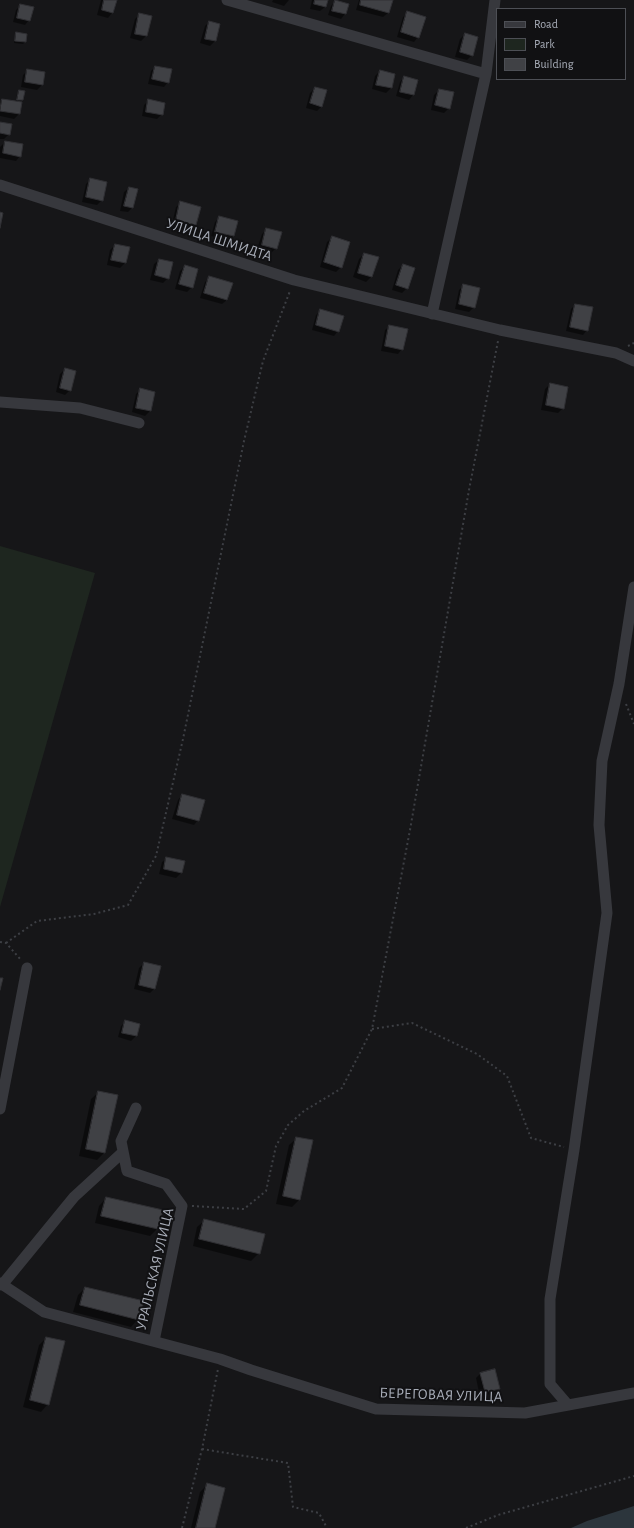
<!DOCTYPE html>
<html>
<head>
<meta charset="utf-8">
<style>
  body { margin:0 }
  #map { position:relative; width:634px; height:1528px; overflow:hidden; background:#161618; font-family:"Alegreya Sans",sans-serif }
  canvas { display:block }
  .legend { position:absolute; left:496px; top:8px; width:130px; height:72px; box-sizing:border-box; background:#111113; border:1px solid #4d4f55; margin:0; padding:5px 7px; list-style:none; font-size:12px; color:#a8adb8 }
  .legend li { display:flex; align-items:center; gap:8px; height:20px }
  .legend b { width:20px; border:1px solid #4d4f55 }
</style>
</head>
<body>
<div id="map">
<canvas width="634" height="1528"></canvas>
<ul class="legend">
<li><b style="height:5px;background:#37383d"></b>Road</li>
<li><b style="height:11px;background:#1e261f"></b>Park</li>
<li><b style="height:11px;background:#404145"></b>Building</li>
</ul>
</div>
<script>
const ctx = document.querySelector('canvas').getContext('2d');
ctx.lineJoin = 'round';
function fill(path, color) {
  ctx.fillStyle = color;
  ctx.fill(path, 'evenodd');
}
function strokePath(path, color, width, dash) {
  ctx.strokeStyle = color;
  ctx.lineWidth = width;
  ctx.lineCap = dash ? 'butt' : 'round';
  ctx.setLineDash(dash || []);
  ctx.stroke(path);
}
function write(font, color, halo, rows, align = 'center') {
  ctx.font = font + ' "Alegreya Sans",sans-serif';
  ctx.lineWidth = 4;
  ctx.setLineDash([]);
  ctx.textBaseline = 'middle';
  ctx.strokeStyle = halo;
  ctx.fillStyle = color;
  for (const [text, x, y, turn = 0] of rows) {
    ctx.save();
    ctx.translate(x, y);
    ctx.rotate((+turn || 0) * Math.PI / 180);
    ctx.textAlign = isNaN(turn) ? turn : align;
    if (halo) ctx.strokeText(text, 0, 0);
    ctx.fillText(text, 0, 0);
    ctx.restore();
  }
}
const green = new Path2D(`
  M0,546L95,573L0,907Z`);
const water = new Path2D(`
  M634,1506V1528H571L587,1521Z`);
const shadow = new Path2D(`
  M101,0H116L112,13L108,18L97,15Z
  M273,0H289L284,6L272,2Z
  M312,0H327L325,7L320,11L310,9Z
  M359,0H389L388,13L383,17L356,10Z
  M335,1L348,4L345,14L341,19L328,15L331,6Z
  M21,5L29,20L25,25L13,22L16,10Z
  M408,13L418,37L414,42L397,37L403,17Z
  M140,14L150,17L146,36L141,41L130,38L135,19Z
  M209,22L219,24L215,41L210,46L200,43L205,26Z
  M17,34L26,35L25,42L23,44L14,43L15,36Z
  M465,34L472,55L467,60L455,57L460,39Z
  M155,67L168,82L164,87L148,84L151,71Z
  M28,70L42,85L37,90L21,87L23,75Z
  M380,71L391,88L386,93L372,89L375,76Z
  M404,77L417,80L413,95L409,100L396,96L400,82Z
  M315,88L322,106L317,111L306,108L310,93Z
  M439,90L449,108L444,113L431,110L434,95Z
  M19,91L22,100L19,103H21L19,114L14,119L0,116V102L2,100L16,102L17,94Z
  M149,100L162,114L157,119L142,116L144,105Z
  M0,123L9,134L4,139H0Z
  M5,142L20,156L16,161L0,158V147Z
  M91,179L102,200L97,205L82,202L86,184Z
  M129,188L132,208L128,212L120,211L124,192Z
  M181,203L196,225L191,229L172,224L176,207Z
  M220,217L237,222L233,236L228,241L211,236L215,222Z
  M267,229L276,248L271,253L257,249L262,234Z
  M332,238L341,267L336,272L320,267L327,242Z
  M115,245L129,248L125,263L120,268L107,265L110,250Z
  M364,254L377,258L371,277L366,282L353,277L359,259Z
  M159,260L168,278L163,283L150,280L154,264Z
  M403,265L407,288L402,293L392,290L398,270Z
  M185,266L192,287L187,292L175,289L180,271Z
  M210,277L227,300L222,304L200,298L205,282Z
  M464,285L474,307L469,312L455,309L459,290Z
  M575,305L587,330L583,335L566,331L571,309Z
  M321,310L338,331L334,336L312,330L316,315Z
  M390,326L402,349L398,354L381,351L385,330Z
  M65,369L70,390L65,395L56,392L60,374Z
  M550,384L563,408L558,413L541,410L545,389Z
  M141,389L154,393L150,411L145,416L132,412L136,394Z
  M182,795L198,820L194,825L172,819L178,800Z
  M167,858L183,862L181,873L176,878L159,874L162,862Z
  M144,963L155,988L150,993L134,989L139,968Z
  M126,1021L139,1025L136,1036L131,1041L118,1037L121,1026Z
  M99,1092L117,1096L104,1153L97,1160L79,1156L91,1099Z
  M297,1138L299,1200L292,1207L276,1204L289,1145Z
  M106,1198L157,1229L150,1236L95,1223L99,1206Z
  M205,1220L259,1253L251,1261L193,1246L197,1227Z
  M85,1288L138,1319L131,1327L73,1312L78,1295Z
  M46,1338L48,1404L41,1412L23,1407L39,1345Z
  M480,1374L499,1388L494,1393L480,1397L476,1378Z
  M207,1485L214,1528H191L200,1492Z`);
const building = new Path2D(`
  M104,0H117L113,13L102,10Z
  M315,0H328L326,7L314,4Z
  M335,0L349,4L346,14L332,11Z
  M361,0H393L389,13L360,5Z
  M20,4L34,7L30,21L17,18Z
  M407,11L426,17L419,38L401,32Z
  M139,13L152,16L147,36L135,34Z
  M209,21L220,24L216,41L205,39Z
  M16,32L27,34L26,42L15,41Z
  M465,33L478,37L473,56L460,52Z
  M155,66L172,69L169,83L152,79Z
  M27,69L45,72L43,85L25,82Z
  M380,70L395,74L392,88L376,85Z
  M404,76L418,80L414,95L400,92Z
  M315,87L327,90L322,107L310,103Z
  M439,89L454,92L450,109L435,105Z
  M19,90L25,91L23,100H17Z
  M2,99L22,102L20,114L0,111Z
  M148,99L165,103L163,115L146,112Z
  M0,122L12,124L10,135L0,133Z
  M5,141L23,144L21,157L3,153Z
  M90,178L107,182L103,201L86,197Z
  M129,187L138,189L133,208L124,206Z
  M180,201L201,207L196,225L176,220Z
  M0,212L3,213L0,228Z
  M219,216L238,221L234,236L215,232Z
  M266,228L282,232L277,249L262,245Z
  M332,236L350,242L342,268L324,262Z
  M115,244L130,247L126,263L111,260Z
  M364,253L379,257L372,277L358,273Z
  M159,259L173,262L169,279L155,275Z
  M403,264L415,268L408,289L396,285Z
  M185,265L198,269L193,288L179,284Z
  M209,276L233,283L227,300L204,293Z
  M463,284L480,288L475,308L459,304Z
  M575,304L593,307L588,331L570,327Z
  M320,309L344,316L339,332L316,325Z
  M389,325L408,329L403,350L385,346Z
  M65,368L76,371L71,391L60,388Z
  M550,383L568,387L564,409L546,405Z
  M140,388L155,392L151,411L136,408Z
  M182,794L205,800L199,821L177,815Z
  M166,857L185,861L182,873L164,869Z
  M144,962L161,966L155,989L139,985Z
  M0,978H3L0,990Z
  M125,1020L140,1024L137,1036L122,1033Z
  M98,1091L118,1095L105,1153L86,1149Z
  M296,1137L313,1140L300,1200L283,1196Z
  M106,1197L163,1210L158,1229L101,1216Z
  M204,1219L265,1234L260,1254L199,1239Z
  M85,1287L144,1301L139,1320L80,1305Z
  M46,1337L65,1341L49,1405L30,1400Z
  M495,1369L500,1389L485,1392L480,1373Z
  M207,1483L225,1488L215,1528H196Z`);
const path = new Path2D(`
  M628,346L634,343
  M626,704L634,724
  M0,942L6,943L21,960
  M6,943L37,921L94,914L128,905L156,856L183,739L244,441L263,361L290,291
  M372,1029L412,1023L477,1054L507,1076L531,1138L564,1147
  M192,1206L244,1209L266,1191L276,1146L288,1125L304,1111L342,1088L372,1029L410,830L469,490L498,341
  M202,1449L288,1463L293,1507L319,1513L327,1528
  M182,1528L202,1449L218,1369
  M466,1528L498,1515L634,1476`);
const minor = new Path2D(`
  M227,0L486,74
  M0,185L294,280L500,330L616,353L634,361
  M432,314L486,74L495,0
  M0,402L80,408L139,423
  M136,1108L121,1141L127,1171L166,1184L182,1206L154,1341
  M0,1109L27,968
  M0,1283L44,1312L220,1359L251,1370L376,1409L525,1413L634,1393
  M2,1285L74,1197L123,1152
  M568,1405L550,1384V1299L574,1150L607,913L599,825L602,761L619,684L634,587`);
const streetNames = [
  ["УЛИЦА ШМИДТА",219,240,18],
  ["УРАЛЬСКАЯ УЛИЦА",155,1269,-77],
  ["БЕРЕГОВАЯ УЛИЦА",441,1395,2]
];
fill(green, '#1e261f');
fill(water, '#2c353c');
fill(shadow, '#0007');
fill(building, '#404145');
strokePath(building, '#303034', 1);
strokePath(path, '#3d3f44', 2, [2, 3]);
strokePath(minor, '#37383d', 11);
write('15px', '#a8adb8', '#111113', streetNames);
</script>
</body>
</html>
